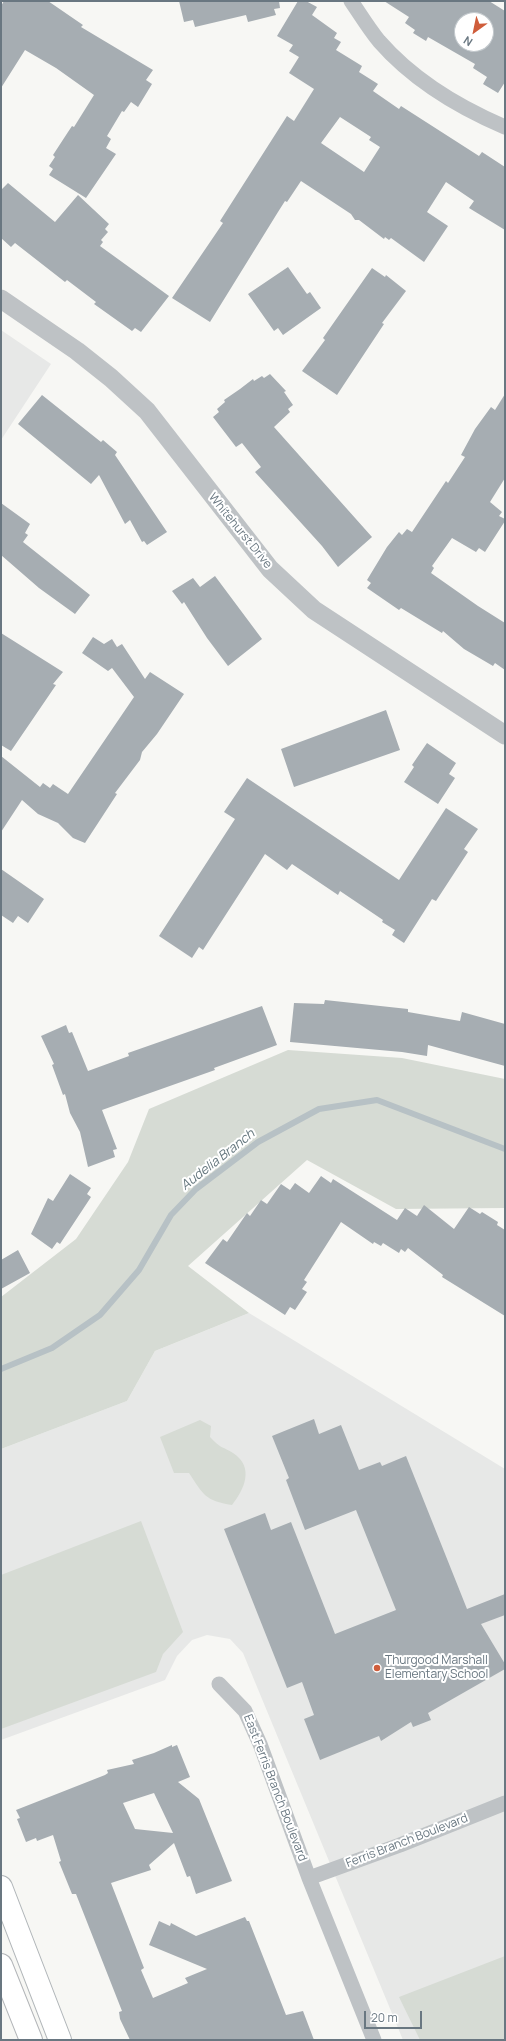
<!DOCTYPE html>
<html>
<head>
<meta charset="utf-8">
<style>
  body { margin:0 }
  #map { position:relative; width:506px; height:2041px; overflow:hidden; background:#f7f7f4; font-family:Manrope,sans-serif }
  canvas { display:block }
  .frame { position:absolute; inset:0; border:2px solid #697781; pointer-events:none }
  .north { position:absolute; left:454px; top:12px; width:40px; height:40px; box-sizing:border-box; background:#fff; border:1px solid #c3c9cd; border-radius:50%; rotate:213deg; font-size:11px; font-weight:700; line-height:16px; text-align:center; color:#697781 }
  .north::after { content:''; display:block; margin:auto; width:14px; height:18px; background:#cf5d3b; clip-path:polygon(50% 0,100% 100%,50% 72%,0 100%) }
  .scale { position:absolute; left:364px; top:2011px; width:58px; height:18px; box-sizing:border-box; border:2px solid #697781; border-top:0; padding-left:5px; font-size:12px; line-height:14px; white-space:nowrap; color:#697781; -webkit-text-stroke:3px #fff; paint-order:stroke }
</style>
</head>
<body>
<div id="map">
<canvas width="506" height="2041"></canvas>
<div class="frame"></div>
<div class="north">N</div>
<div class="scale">20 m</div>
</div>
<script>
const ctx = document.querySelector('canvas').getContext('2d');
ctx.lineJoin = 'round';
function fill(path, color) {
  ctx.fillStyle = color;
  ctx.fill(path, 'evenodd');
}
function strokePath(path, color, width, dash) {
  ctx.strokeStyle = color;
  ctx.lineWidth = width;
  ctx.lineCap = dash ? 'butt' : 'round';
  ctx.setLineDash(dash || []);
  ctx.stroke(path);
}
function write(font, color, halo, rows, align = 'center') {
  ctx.font = font + ' Manrope,sans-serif';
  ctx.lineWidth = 4;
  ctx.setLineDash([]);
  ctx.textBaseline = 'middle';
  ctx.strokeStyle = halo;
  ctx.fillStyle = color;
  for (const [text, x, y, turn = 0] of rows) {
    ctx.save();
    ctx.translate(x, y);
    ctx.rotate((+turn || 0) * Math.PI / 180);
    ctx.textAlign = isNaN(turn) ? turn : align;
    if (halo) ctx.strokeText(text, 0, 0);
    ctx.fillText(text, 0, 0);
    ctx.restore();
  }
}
const built = new Path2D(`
  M1,330L51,364L1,440Z
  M249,1313L505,1469V2040H403L243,1653L230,1639L207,1635L192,1640L177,1656L165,1680L1,1740V1449L127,1401L155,1351Z`);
const green = new Path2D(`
  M288,1050L402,1058L505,1079V1208L396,1209L307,1160L188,1266L249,1313L155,1351L127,1401L1,1449V1297L76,1239L128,1162L149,1109Z
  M200,1420L211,1426L210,1437C221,1449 222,1446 233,1453C255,1467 244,1490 232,1505C205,1501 203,1494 189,1473H174L160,1437Z
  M141,1521L183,1632L163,1654L156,1672L1,1729V1575Z
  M505,1956V2040H420L399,1997Z`);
const stream = new Path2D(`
  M1,1369L52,1348L100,1315L139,1270L171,1215L196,1189L258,1142L319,1109L377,1100L505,1149`);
const building = new Path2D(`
  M4,1H48L83,25L81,27L153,70L146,80L152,84L138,107L131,102L124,112L122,111L107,136L111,139L106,148L116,154L86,198L49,175L53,169L49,166L55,157L53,155L68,132L72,126L74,127L94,95L56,68L25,50L1,88V6Z
  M179,1H279L280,8L274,9L276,15L248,22L246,15L195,27L193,20L184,22Z
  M298,1H306L317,7L312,15L337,33L334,38L341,42L336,50L362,66L359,72L378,84L373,91L399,109L401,106L479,156L482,152L505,167V230L469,208L474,201L446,182L427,212L448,226L424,262L391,238L389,240L385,237L384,239L359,220H355L351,214L301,181L287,202L285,201L278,212L210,322L172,298L223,223L220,221L287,116L294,121L314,89L289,73L299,57L289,51L293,45L277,36ZM340,117L371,137L369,140L380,147L364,172L321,143Z
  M384,1H489L505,11V82L498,93L483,84L487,77L473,68L475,64L428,37L426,41L413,33L415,30L405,23L409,17ZM462,20H486V44H462Z
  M8,183L55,222L78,195L109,224L105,229L108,232L101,240L103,242L100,246L169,296L141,332L135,328L132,331L94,304L96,302L67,280L65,282L15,243L11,247L1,238V190Z
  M288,267L307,294L310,292L321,308L283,335L278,328L274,331L248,294Z
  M372,268L385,277L386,275L406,291L382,323L384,324L337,395L302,371L325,340L323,338Z
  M270,374L286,391L284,392L293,405L288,409L290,412L274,427L372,537L338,567L322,546L255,472L261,467L242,443L236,447L213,417L219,412L217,409L225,402L224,400L240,389L253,379L254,381L262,376L264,378Z
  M505,394V478L490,502L502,512L499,516L505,519V521L485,552L479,548L476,552L452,538L432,566L434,568L431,573L478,606L505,623V670L495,663L493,666L464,649L443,631L442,633L401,608L399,610L367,588L371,583L367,580L387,547L399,532L402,535L407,529L412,532L446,481L448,483L465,457L461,455L475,429L491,407L495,410Z
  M42,395L101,442L103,440L117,452L115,455L167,532L147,545L144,541L142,542L130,520L125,524L99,475L91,484L18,424Z
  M1,503L30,524L25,533L28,535L23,542L90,595L75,614L39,588L1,555Z
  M215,576L262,639L228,666L207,638L184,602L182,604L172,591L193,578L200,587Z
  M1,633L63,672L53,684L56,685L11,751L1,745Z
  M93,637L104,644L112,639L117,647L122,644L145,679L150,672L184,694L157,734L142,752L140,760L115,793L117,794L85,843L73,838L58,823L38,814L22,800L1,832V756L40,787L43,783L50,788L53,784L68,794L134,697L112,668L108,671L82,653Z
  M386,710L400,750L294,787L281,749Z
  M427,743L456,763L449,774L455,778L438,804L404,782L414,767L412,765Z
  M247,778L399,880L446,808L478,829L464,849L468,852L436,901L432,899L404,943L392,935L395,930L382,922L383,920L340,891L338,895L292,864L287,870L265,854L203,950L199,947L192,958L159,936L235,819L224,812Z
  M1,869L44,899L28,923L18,916L13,923L1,915Z
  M325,1000L408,1009V1012L460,1021L462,1012L505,1024V1066L428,1045L427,1056L402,1052L290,1042L294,1003L324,1004Z
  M262,1006L277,1045L214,1068L215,1070L102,1110L117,1149L113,1150L115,1157L88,1167L80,1132L70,1113L65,1094L63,1095L52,1065L54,1064L41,1036L66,1025L69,1033L72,1032L88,1071L129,1056L128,1053Z
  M70,1174L91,1188L87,1194L91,1197L60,1244L57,1242L52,1249L31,1234L48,1198L53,1201Z
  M321,1176L331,1183L333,1179L397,1220L405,1208L417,1216L424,1205L454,1229L469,1207L480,1214L482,1212L498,1222L497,1225L505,1230V1316L442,1277L443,1275L408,1248L405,1252L401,1249L399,1253L383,1243L381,1246L374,1242L373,1244L341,1222L304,1280L307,1282L302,1289L307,1292L295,1310L290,1307L285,1315L205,1263L223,1239L227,1242L247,1213L250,1216L261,1200L267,1204L281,1184L290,1190L295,1183L309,1193Z
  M18,1250L30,1273L1,1289V1260Z
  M314,1419L319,1434L341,1425L359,1470L380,1462L382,1466L406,1456L467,1609L505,1594V1615L481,1624L505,1664V1669L428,1713L431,1720L413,1727L411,1722L381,1741L379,1736L320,1760L304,1719L314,1715L302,1682L287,1688L224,1529L265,1513L271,1530L291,1522L335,1634L396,1610L356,1510L305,1530L286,1480L289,1478L272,1436Z
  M172,1745V1747L177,1745L190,1777L178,1782L199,1799L232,1881L196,1894L190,1876L187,1877L174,1843L149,1865L151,1870L111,1883L144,1968L141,1970L153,1998L188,1983L185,1978L207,1969L149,1945L159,1921L170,1926L171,1923L196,1936L245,1917L247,1921H249L286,2015L303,2011L314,2040H130L120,2019L119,2012L122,2011L76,1894H72L59,1862L61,1861L53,1835L37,1841L36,1838L26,1842L17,1819L20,1818L16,1810L105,1775L108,1773L107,1770L134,1764L132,1760L154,1753ZM154,1793L173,1833L135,1829L123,1803Z`);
const minor = new Path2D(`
  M351,1C360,14 369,29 379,41C413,80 458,107 505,127
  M219,1684L245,1711L260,1744L309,1878L374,2040
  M309,1878L400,1845L505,1803`);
const tertiary = new Path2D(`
  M1,299L77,351L111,378L147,411L270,569L314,610L505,735`);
const secondary = new Path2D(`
  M1,1887L60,2040`);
const motorway = new Path2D(`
  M1,1965L31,2040`);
const markers = [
  [377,1668,4,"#cf5d3b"]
];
const streetNames = [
  ["Whitehurst Drive",240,531,51],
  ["East Ferris Branch Boulevard",275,1788,69],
  ["Ferris Branch Boulevard",407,1841,-21]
];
const poiNames = [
  ["Thurgood Marshall",385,1661],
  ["Elementary School",385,1675]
];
const waterNames = [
  ["Audelia Branch",218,1160,-38]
];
fill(built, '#e7e8e7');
fill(green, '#d6dbd4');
strokePath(stream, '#b7c1c5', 6);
fill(building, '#a6adb2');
strokePath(secondary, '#b1b6b9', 24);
strokePath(motorway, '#b2b5b8', 24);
strokePath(minor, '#bec2c5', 15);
strokePath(tertiary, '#bec2c5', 19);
strokePath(secondary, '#fff', 22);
strokePath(motorway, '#fff', 22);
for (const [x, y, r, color] of markers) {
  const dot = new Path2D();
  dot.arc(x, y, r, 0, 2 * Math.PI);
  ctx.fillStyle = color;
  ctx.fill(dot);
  strokePath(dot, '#fff', 1.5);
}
write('12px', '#697781', '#fff', streetNames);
write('12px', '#697781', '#fff', poiNames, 'left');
write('italic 13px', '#65777e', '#fff', waterNames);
</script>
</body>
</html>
